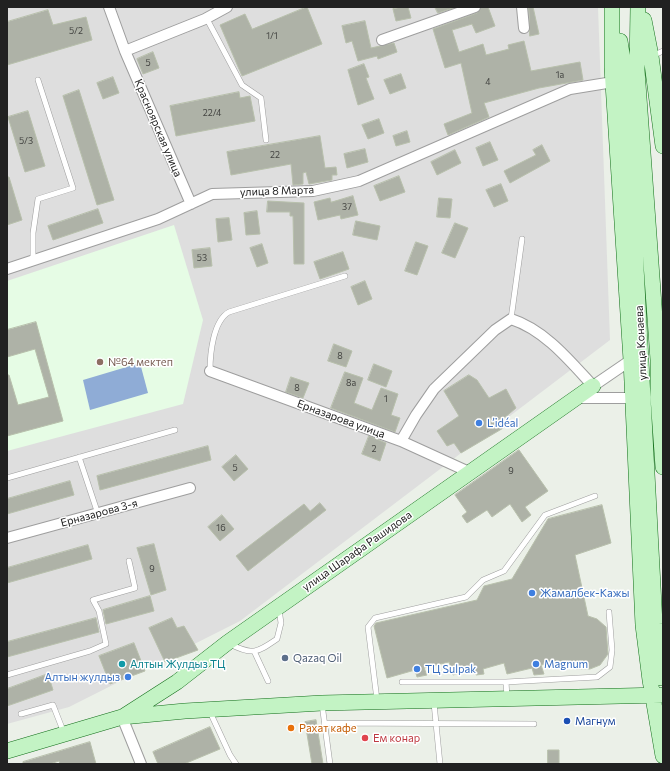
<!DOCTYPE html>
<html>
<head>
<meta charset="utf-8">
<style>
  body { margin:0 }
  #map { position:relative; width:670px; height:771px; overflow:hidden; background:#ebf0e8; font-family:Commissioner,sans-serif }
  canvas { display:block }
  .frame { position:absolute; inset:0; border:8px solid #212121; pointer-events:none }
</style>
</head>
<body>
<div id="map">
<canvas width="670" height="771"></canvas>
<div class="frame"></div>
</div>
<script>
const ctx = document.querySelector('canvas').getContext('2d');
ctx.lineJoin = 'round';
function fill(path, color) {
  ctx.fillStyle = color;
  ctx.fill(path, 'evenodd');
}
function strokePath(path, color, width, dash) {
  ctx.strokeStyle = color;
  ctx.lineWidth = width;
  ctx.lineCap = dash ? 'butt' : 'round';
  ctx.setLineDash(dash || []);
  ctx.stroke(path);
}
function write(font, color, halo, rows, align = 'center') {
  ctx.font = font + ' Commissioner,sans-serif';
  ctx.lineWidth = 3;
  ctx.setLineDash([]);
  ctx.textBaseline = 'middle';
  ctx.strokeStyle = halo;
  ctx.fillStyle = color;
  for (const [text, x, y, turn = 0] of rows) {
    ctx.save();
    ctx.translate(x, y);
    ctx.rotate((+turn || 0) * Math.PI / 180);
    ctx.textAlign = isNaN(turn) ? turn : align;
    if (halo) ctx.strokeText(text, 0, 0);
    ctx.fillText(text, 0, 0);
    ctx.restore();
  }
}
const residential = new Path2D(`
  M7,7H598L610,340L240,621L69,707L7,724Z`);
const education = new Path2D(`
  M174,225L203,320L183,404L7,451V281Z`);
const pitch = new Path2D(`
  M140,363L148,393L90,410L83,380Z`);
const building = new Path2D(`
  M307,7L322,44L242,76L220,25L245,14L252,29Z
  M402,7H408L411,18L396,21L393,9Z
  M435,7H456L438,13Z
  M481,7H488L495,26L476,33L472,24L452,30L459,52L483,44L486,55L509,49L508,45L524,41L531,71L580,62L583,80L539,88L484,103L489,117L448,135L444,124L472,113L461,63L445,68L433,29L477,13Z
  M529,7H533L539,34L530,36Z
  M48,10L53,25L86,17L92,40L7,65V22Z
  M365,21L371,48L394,43L397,52L378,59L377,56L358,61L352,41L346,43L342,26Z
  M153,52L159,68L143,74L137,59Z
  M364,64L369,77L366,78L374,99L358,105L348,70Z
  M401,74L406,88L390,94L384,80Z
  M113,77L119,93L103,99L97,83Z
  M79,90L114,200L97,205L63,96Z
  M239,92L240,98L250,96L255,121L176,136L170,106Z
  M28,111L45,166L25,172L8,117Z
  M379,119L384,133L368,139L362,125Z
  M407,131L410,142L396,146L393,136Z
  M320,136L325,168L336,167L337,175H332V180L309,184L306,172L303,173V184L293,185L291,164L231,175L227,152Z
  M490,142L498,160L483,166L476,148Z
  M542,145L550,161L510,183L504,171L536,155L533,150Z
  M365,149L368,162L347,168L344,154Z
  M455,150L461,163L437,175L431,162Z
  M399,176L405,192L380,201L374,186Z
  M7,177H9L22,220L7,225Z
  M501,184L508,201L494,207L486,190Z
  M353,196L358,215L341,219L340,215L318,220L314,202L330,198L331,202Z
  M439,198L452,199L450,218L437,217Z
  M268,201L304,203V264H294L293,216H290V212H267Z
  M98,209L103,223L53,240L48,226Z
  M257,211L260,234L246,235L244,213Z
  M229,218L232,240L218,242L216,219Z
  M356,221L380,226L377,240L353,235Z
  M455,223L468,228L455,258L442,253Z
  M416,242L428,246L417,275L405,271Z
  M262,244L268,263L257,267L250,248Z
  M210,248L212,266L194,268L192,250Z
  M343,252L349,269L320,279L314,262Z
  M365,281L372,299L358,305L351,287Z
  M36,322L63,421L7,436V375H9L18,405L49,397L35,349L7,357V330Z
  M334,344L352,351L346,367L328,361Z
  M374,364L392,371L386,387L368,380Z
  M345,372L363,378L354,403L372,410L381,388L398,394L391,415L400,418L395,432L331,408Z
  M469,375L477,380L489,398L506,389L516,408L503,419L505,427L461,453L454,443L447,446L437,431L459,416L444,391Z
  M291,377L309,383L303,398L286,392Z
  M369,436L386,443L380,461L362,454Z
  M208,446L211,460L100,490L97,476Z
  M519,450L548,491L525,507L531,515L522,522L510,504L492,517L487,510L467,523L462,516L467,512L455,495Z
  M236,455L248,469L234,481L222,467Z
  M70,481L74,495L7,514V499Z
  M320,503L326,510L248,571L236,556L304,504L310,511Z
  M602,505L611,543L575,555L588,616L597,619L606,627L608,654L600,665L590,669H577L562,661L541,665L544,674L534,675L532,668L507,674L504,663L483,669L484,674L476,675L474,669L453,675L449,662L424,668L427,675L417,677L415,670L387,678L374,626L376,623L477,600L484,586L512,579L548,519Z
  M222,515L234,529L220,541L208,527Z
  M154,544L166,590L151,595L137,548Z
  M88,545L92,559L7,583V568Z
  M150,596L154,611L106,624L103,610Z
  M96,618L99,632L7,657V642Z
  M172,618L177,628L184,626L198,650L165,662L149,628Z
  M134,643L145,671L110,684L99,656Z
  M48,674L53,690L7,706V689Z
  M316,720L323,764H312L305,722Z
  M210,727L220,749L184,764H158L153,752Z
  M90,742L96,764H60L59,761L50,764H23V762Z
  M548,750H559V764H548Z`);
const lane = new Path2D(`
  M206,19L208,21L242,85L261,98L266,140
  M652,56L663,51
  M33,260V233L38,199L73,188L38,80
  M511,319L522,239
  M210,371C210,354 213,321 229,312L345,276
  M79,457L98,514
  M7,478L175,430
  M230,644C253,656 258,652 277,639L281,623L279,609
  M254,651L268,681
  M7,675L90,651L106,644L99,611L93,600L135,588L129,561
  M402,682H506
  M507,697L506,682L597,677L610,667L612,650L609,612
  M377,700L368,627L375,618L466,597L483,580L504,571L545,515L595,496
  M434,703L440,764
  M322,704L330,764
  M210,712L230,755L236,764
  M21,714L53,705L64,733
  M324,723L534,724`);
const street = new Path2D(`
  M109,7L125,51L191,204
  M522,7L524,28
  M382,40L475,7
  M125,51L205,19L227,7
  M7,269L158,219L212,194L313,191L359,181L570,89L613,82
  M210,371L401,441L469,472
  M577,398H639
  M401,441L416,415L434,389L495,330L511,319C545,330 570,361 593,386L631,360
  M7,538L190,488
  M122,717L141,764`);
const secondary = new Path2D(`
  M612,7V68L631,360L643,625L650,680L663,756
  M638,7L637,70L658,360V397L663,467
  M644,20L651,56L663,146
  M620,41L624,67L633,210L655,624L661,678
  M124,716L177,682L227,643L593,386
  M7,751L122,717L185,711L322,703L663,695`);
const markers = [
  [100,362,4,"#8d6e63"],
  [479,423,4,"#3f7fe0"],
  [532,593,4,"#3f7fe0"],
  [285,658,4,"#5c6f8a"],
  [122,664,4,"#0f9aa8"],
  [536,664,4,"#3f7fe0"],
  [417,669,4,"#3f7fe0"],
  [128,677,4,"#3f7fe0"],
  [567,721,4,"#1a4fb4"],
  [291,728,4,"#e8710a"],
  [365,738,4,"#e0444e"]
];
const numberNames = [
  ["5/2",76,31],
  ["1/1",272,36],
  ["5",148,63],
  ["1а",560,75],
  ["4",488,82],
  ["22/4",212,113],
  ["5/3",26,141],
  ["22",275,155],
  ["37",347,207],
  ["53",202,258],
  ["8",340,356],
  ["8а",351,383],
  ["8",297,388],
  ["1",386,399],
  ["2",374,449],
  ["5",235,468],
  ["9",511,471],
  ["16",221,528],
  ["9",152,569]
];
const streetNames = [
  ["Красноярская улица",158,128,67],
  ["улица 8 Марта",277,191,-2],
  ["улица Конаева",641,343,-93],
  ["Ерназарова улица",341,419,20],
  ["Ерназарова 3-я",99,513,-15],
  ["улица Шарафа Рашидова",357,551,-35]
];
const educationNames = [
  ["№64 мектеп",108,362]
];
const shopNames = [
  ["L’idéal",487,423],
  ["Жамалбек-Кажы",540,593],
  ["Magnum",544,664],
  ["ТЦ Sulpak",425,669],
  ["Алтын жулдыз",120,677,"right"]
];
const serviceNames = [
  ["Qazaq Oil",293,658]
];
const cultureNames = [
  ["Алтын Жулдыз ТЦ",130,664]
];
const transitNames = [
  ["Магнум",575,721]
];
const foodNames = [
  ["Рахат кафе",299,728]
];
const healthNames = [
  ["Ем конар",373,738]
];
fill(residential, '#dedede');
fill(education, '#e6fce5');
fill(pitch, '#8facd6');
fill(building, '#aeb2a7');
strokePath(building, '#b8c0ac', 1);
strokePath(lane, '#9e9e9e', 6);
strokePath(street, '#9e9e9e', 12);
strokePath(secondary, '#116e19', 16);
strokePath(lane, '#fff', 5);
strokePath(street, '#fff', 10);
strokePath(secondary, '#c3f3c4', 15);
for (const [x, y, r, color] of markers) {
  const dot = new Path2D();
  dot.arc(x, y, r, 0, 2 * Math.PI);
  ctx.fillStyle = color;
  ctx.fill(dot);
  strokePath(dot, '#fff', 1.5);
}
write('9px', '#444542', null, numberNames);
write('11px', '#212121', '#fff', streetNames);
write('11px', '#785e54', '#fff', educationNames, 'left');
write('11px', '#366cbe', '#fff', shopNames, 'left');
write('11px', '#4e5e75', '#fff', serviceNames, 'left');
write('11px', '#0d838f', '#fff', cultureNames, 'left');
write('11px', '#164399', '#fff', transitNames, 'left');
write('11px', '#c56008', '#fff', foodNames, 'left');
write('11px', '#be3a42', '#fff', healthNames, 'left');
</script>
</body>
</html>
